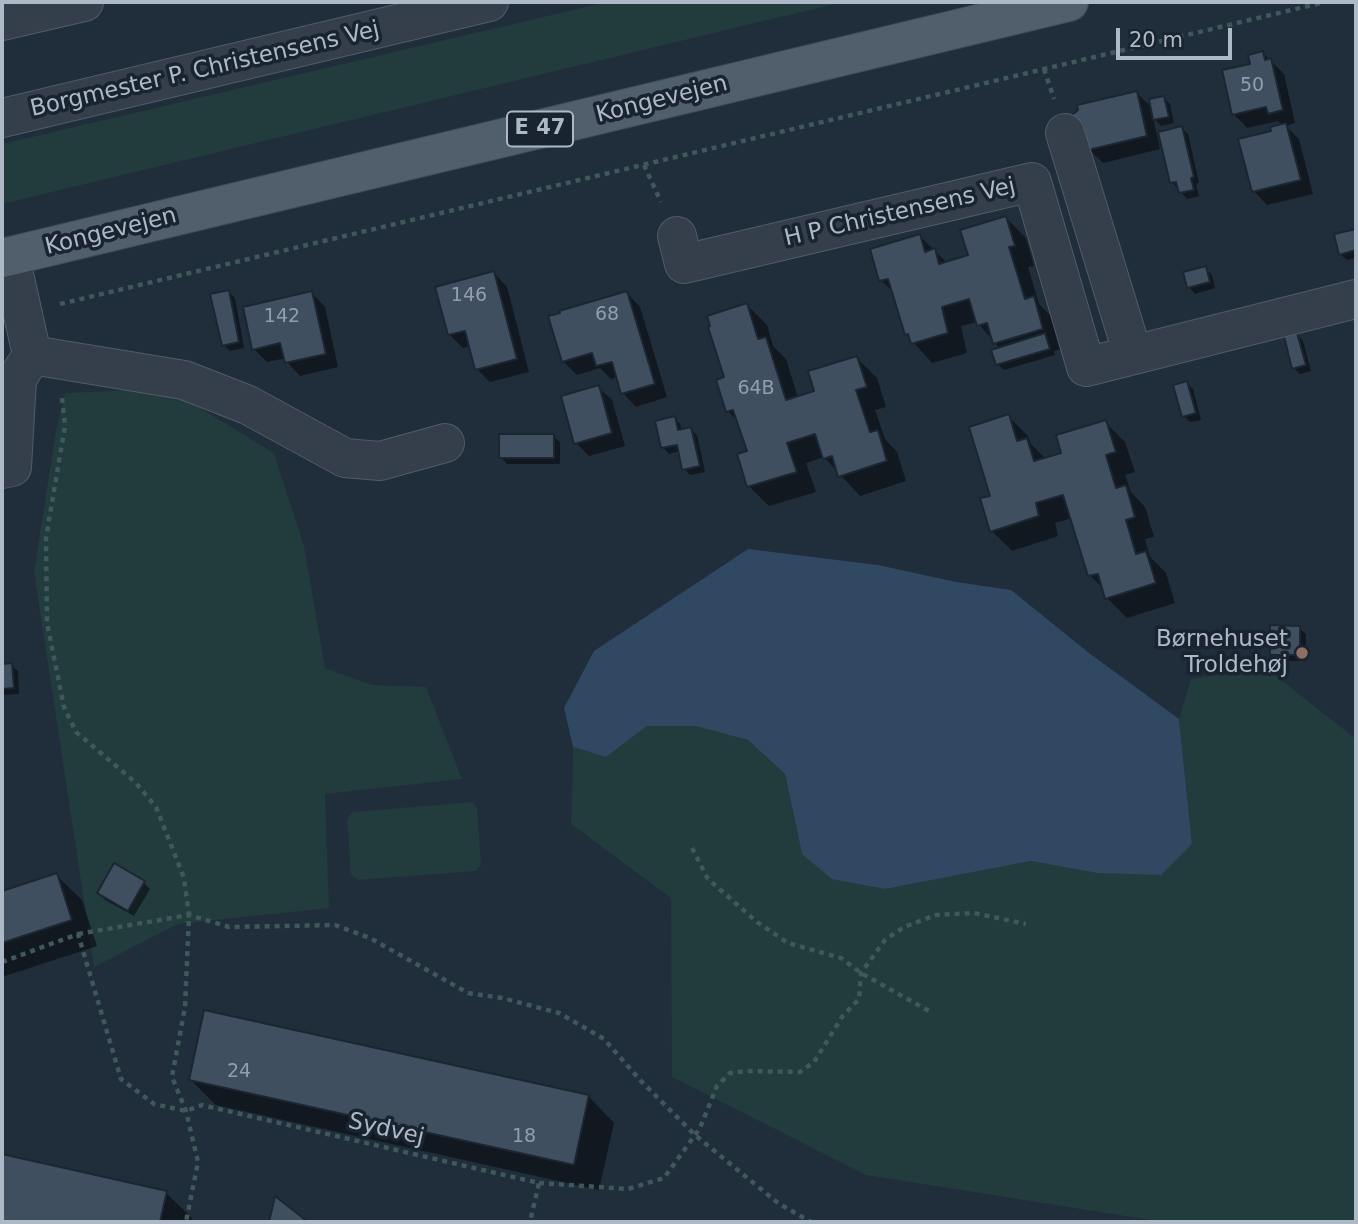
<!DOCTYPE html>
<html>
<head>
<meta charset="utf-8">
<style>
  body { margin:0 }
  #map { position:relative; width:1358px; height:1224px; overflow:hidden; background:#202d3b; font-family:"DejaVu Sans",sans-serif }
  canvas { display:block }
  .frame { position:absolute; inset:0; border:4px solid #aeb9c8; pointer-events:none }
  .scale { position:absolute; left:1116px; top:28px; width:116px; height:32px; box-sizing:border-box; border:4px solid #aeb9c8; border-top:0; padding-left:9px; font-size:21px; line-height:24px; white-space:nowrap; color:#aeb9c8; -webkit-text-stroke:5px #192430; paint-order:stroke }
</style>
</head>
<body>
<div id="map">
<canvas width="1358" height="1224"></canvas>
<div class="frame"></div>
<div class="scale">20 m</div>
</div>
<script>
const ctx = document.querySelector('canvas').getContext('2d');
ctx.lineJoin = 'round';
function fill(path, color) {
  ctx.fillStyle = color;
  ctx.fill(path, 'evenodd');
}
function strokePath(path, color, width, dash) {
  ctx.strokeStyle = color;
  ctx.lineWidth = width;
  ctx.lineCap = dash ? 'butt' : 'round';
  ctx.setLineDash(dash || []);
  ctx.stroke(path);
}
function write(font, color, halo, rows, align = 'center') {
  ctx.font = font + ' "DejaVu Sans",sans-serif';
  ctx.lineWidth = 7;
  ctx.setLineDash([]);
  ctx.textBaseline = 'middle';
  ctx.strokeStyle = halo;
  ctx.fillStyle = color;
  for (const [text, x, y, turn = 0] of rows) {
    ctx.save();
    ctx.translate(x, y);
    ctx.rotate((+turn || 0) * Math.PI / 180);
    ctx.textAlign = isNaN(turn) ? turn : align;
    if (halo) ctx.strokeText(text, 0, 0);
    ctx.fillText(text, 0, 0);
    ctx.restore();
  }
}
const green = new Path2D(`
  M607,2H843L2,204V144Z
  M136,390L182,397L274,453L304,546L325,668L372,685L426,687L462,779L325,794L329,908L178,924L94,967L34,572L56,431L65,393Z
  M1265,667L1356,739V1222H1163L866,1175L672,1077L671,898L571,824L573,747L606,757L647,726H695L748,740L785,774L802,854L885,889L1031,861L1097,873L1192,844L1179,719L1191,679Z
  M472,802L477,808L481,865L476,871L358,880L351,875L347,819L352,812Z`);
const water = new Path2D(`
  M748,549L878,565L956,582L1011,590L1089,653L1179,719L1192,844L1161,875L1097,873L1031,861L885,889L832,879L802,854L785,774L748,740L695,726H647L606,757L573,747L564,708L594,651Z`);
const shadow = new Path2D(`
  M1263,53L1284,74L1295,123L1286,126L1299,139L1313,194L1267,205L1254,191L1273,133L1282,126L1278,121L1247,128L1234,114L1252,65Z
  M1137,93L1153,109L1164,98L1170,104L1174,123L1161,126L1153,117L1160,149L1103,163L1089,149L1075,122Z
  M1181,128L1188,134L1199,183L1196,184L1199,196L1187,199L1172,182Z
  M1006,218L1026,238L1034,266L1028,267L1039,304L1053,318L1062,349L1054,351L1055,355L1004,370L998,364L1000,349L977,322L961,326L967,353L932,363L906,334L895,294L881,280L920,236L947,263L970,257Z
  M1356,230V258L1347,260L1340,254L1336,236Z
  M1205,268L1212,275L1215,288L1195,294L1189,287Z
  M494,273L507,287L529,372L490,382L477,369L471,346L463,348L449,334Z
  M228,291L235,298L244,348L230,351L224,345Z
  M312,293L325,307L338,367L300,376L287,362L286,358L267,362L254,349Z
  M627,293L640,307L667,397L636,407L623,393L618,377L611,379L600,368L577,375L563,361L562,314Z
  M747,305L767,325L773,346L786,359L798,398L816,392L857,358L877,378L886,407L875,410L885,439L897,452L906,481L860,496L824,457L806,463L816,492L769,506L749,486V452L739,423L728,411L726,378Z
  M1297,334L1303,341L1311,371L1300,374L1294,368Z
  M1186,383L1193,389L1201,420L1190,422L1184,416Z
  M598,387L612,400L625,446L589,456L576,443Z
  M1008,416L1028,436L1031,444L1046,459L1064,454L1105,422L1125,442L1135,472L1125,475L1131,492L1145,507L1154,537L1145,539L1150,557L1166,573L1175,603L1127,618L1107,598L1104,590L1090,575L1072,518L1055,523L1058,536L1012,551L992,531V497Z
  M674,418L680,424L682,431L690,429L697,435L705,472L690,475L684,469L680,451L669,454L663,447Z
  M553,436L560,442V464H507L501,457Z
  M1299,628L1306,634V661H1278L1272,655Z
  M11,665L18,671L19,694L2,695V666Z
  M115,866L144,883L150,889L134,916L105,900L99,893Z
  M56,875L82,900L97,946L2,977V893Z
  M190,1079L589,1097L614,1123L599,1190L216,1105Z
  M2,1156L166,1193L192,1218L191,1222H2Z`);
const building = new Path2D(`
  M1263,51L1265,60L1271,58L1283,110L1268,114L1266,107L1232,115L1222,70L1250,64L1248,55Z
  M1137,91L1147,136L1088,150L1082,124L1074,123L1072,115L1078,110L1077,105Z
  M1164,96L1169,117L1153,120L1149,99Z
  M1286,123L1301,180L1252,192L1238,139L1271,131L1270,127Z
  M1182,126L1194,177L1191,178L1194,190L1179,193L1176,182L1170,183L1158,132Z
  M1006,216L1015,246L1009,247L1025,299L1034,296L1043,329L993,344L987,323L977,326L969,299L942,307L948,333L911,344L908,334L905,335L888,279L879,281L870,249L920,234L925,252L935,248L939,264L968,255L960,230Z
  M1356,229V250L1339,255L1334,234Z
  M1206,266L1210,282L1187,288L1183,272Z
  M494,271L517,359L475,370L465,331L448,335L435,287Z
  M229,290L239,342L222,346L210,294Z
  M312,291L326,354L285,363L280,343L252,350L243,307Z
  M627,291L655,384L621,394L612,362L596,366L592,353L562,362L548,316L560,313L559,311Z
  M747,303L758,339L766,337L786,400L814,391L808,371L857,356L867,387L856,390L870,432L878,430L887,461L838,477L832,456L823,459L815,434L787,443L797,472L747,487L737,454L747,451L733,410L726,412L716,380L724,377L708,327L710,326L707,316Z
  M1045,333L1050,349L996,365L991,350Z
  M1297,333L1306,365L1292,369L1284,336Z
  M1187,381L1196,413L1182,417L1173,385Z
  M599,385L612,433L574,444L561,396Z
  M1009,414L1017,441L1027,438L1034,461L1061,453L1056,435L1106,420L1116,452L1106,455L1116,488L1126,485L1135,517L1126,520L1136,554L1146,551L1156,583L1105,599L1098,574L1088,576L1063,495L1036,503L1039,516L990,532L980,498L990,496L969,427Z
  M675,416L678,430L691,427L700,466L682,470L677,445L661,448L655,421Z
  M499,434H554V458H499Z
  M1270,625L1300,626V655H1270Z
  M12,663L14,688L2,689V664Z
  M114,863L145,881L128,911L97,893Z
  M57,873L72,920L2,943V891Z
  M204,1010L589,1095L574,1165L189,1080Z
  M2,1154L167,1191L160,1222H2Z
  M275,1196L308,1222H269Z`);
const path = new Path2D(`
  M1044,69L1054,99
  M644,165L661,202
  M60,304L1325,2
  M62,398L65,426L46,538L47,623L64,707L76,732L135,782L156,807L184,878L189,915L185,1007L172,1077L186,1111L198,1162L186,1222
  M692,848L708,879L757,922L788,943L841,958L861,973L929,1011
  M78,934L189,915L229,927L335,925L370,938L468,993L502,998L559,1013L604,1039L641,1081L695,1135L778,1203L811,1222
  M2,962L78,934L121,1079L154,1104L186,1111L202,1105L539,1183L530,1222
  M539,1183L628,1189L664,1178L700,1128L717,1086L730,1073L747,1071L800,1072L814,1062L842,1017L859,999L861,973L885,940L904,927L936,915L974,913L1026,924`);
const minor = new Path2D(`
  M2,21L84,2
  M2,118L489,2
  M1065,133L1133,355
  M677,236L684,264L1032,182L1086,367L1356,299
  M32,355L184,380L248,405L345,458L380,461L445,443
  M2,469L12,467L17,379L32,355L10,256`);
const major = new Path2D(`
  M2,258L1069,2`);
const markers = [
  [1302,653,7,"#8d6e63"]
];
const numberNames = [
  ["50",1252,86],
  ["146",469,296],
  ["68",607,315],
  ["142",282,317],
  ["64B",756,389],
  ["24",239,1072],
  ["18",524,1137]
];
const shields = [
  [540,129,66]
];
const shieldNames = [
  ["E 47",540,129]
];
const streetNames = [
  ["Borgmester P. Christensens Vej",205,70,-13],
  ["Kongevejen",662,100,-14],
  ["H P Christensens Vej",900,213,-13],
  ["Kongevejen",111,232,-14],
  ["Sydvej",386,1130,13]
];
const poiNames = [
  ["Børnehuset",1288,640],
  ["Troldehøj",1288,666]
];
fill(green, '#223b3c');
fill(water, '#304862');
fill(shadow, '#0007');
fill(building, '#404f60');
strokePath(building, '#1b2632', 2);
strokePath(minor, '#515c69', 40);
strokePath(major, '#3d4855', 40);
strokePath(path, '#3f585a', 4.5, [5, 5]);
strokePath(minor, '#343f4b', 38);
strokePath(major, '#515e6c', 38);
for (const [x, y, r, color] of markers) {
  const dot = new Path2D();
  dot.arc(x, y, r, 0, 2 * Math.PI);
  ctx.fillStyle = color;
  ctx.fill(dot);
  strokePath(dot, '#192430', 2.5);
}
write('19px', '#929eae', null, numberNames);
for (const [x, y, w] of shields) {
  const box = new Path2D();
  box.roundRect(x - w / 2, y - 17.5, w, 35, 5);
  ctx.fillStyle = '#192430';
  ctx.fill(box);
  strokePath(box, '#aeb9c8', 2);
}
write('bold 21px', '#aeb9c8', null, shieldNames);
write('23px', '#aeb9c8', '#192430', streetNames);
write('23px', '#aeb9c8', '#192430', poiNames, 'right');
</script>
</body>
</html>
